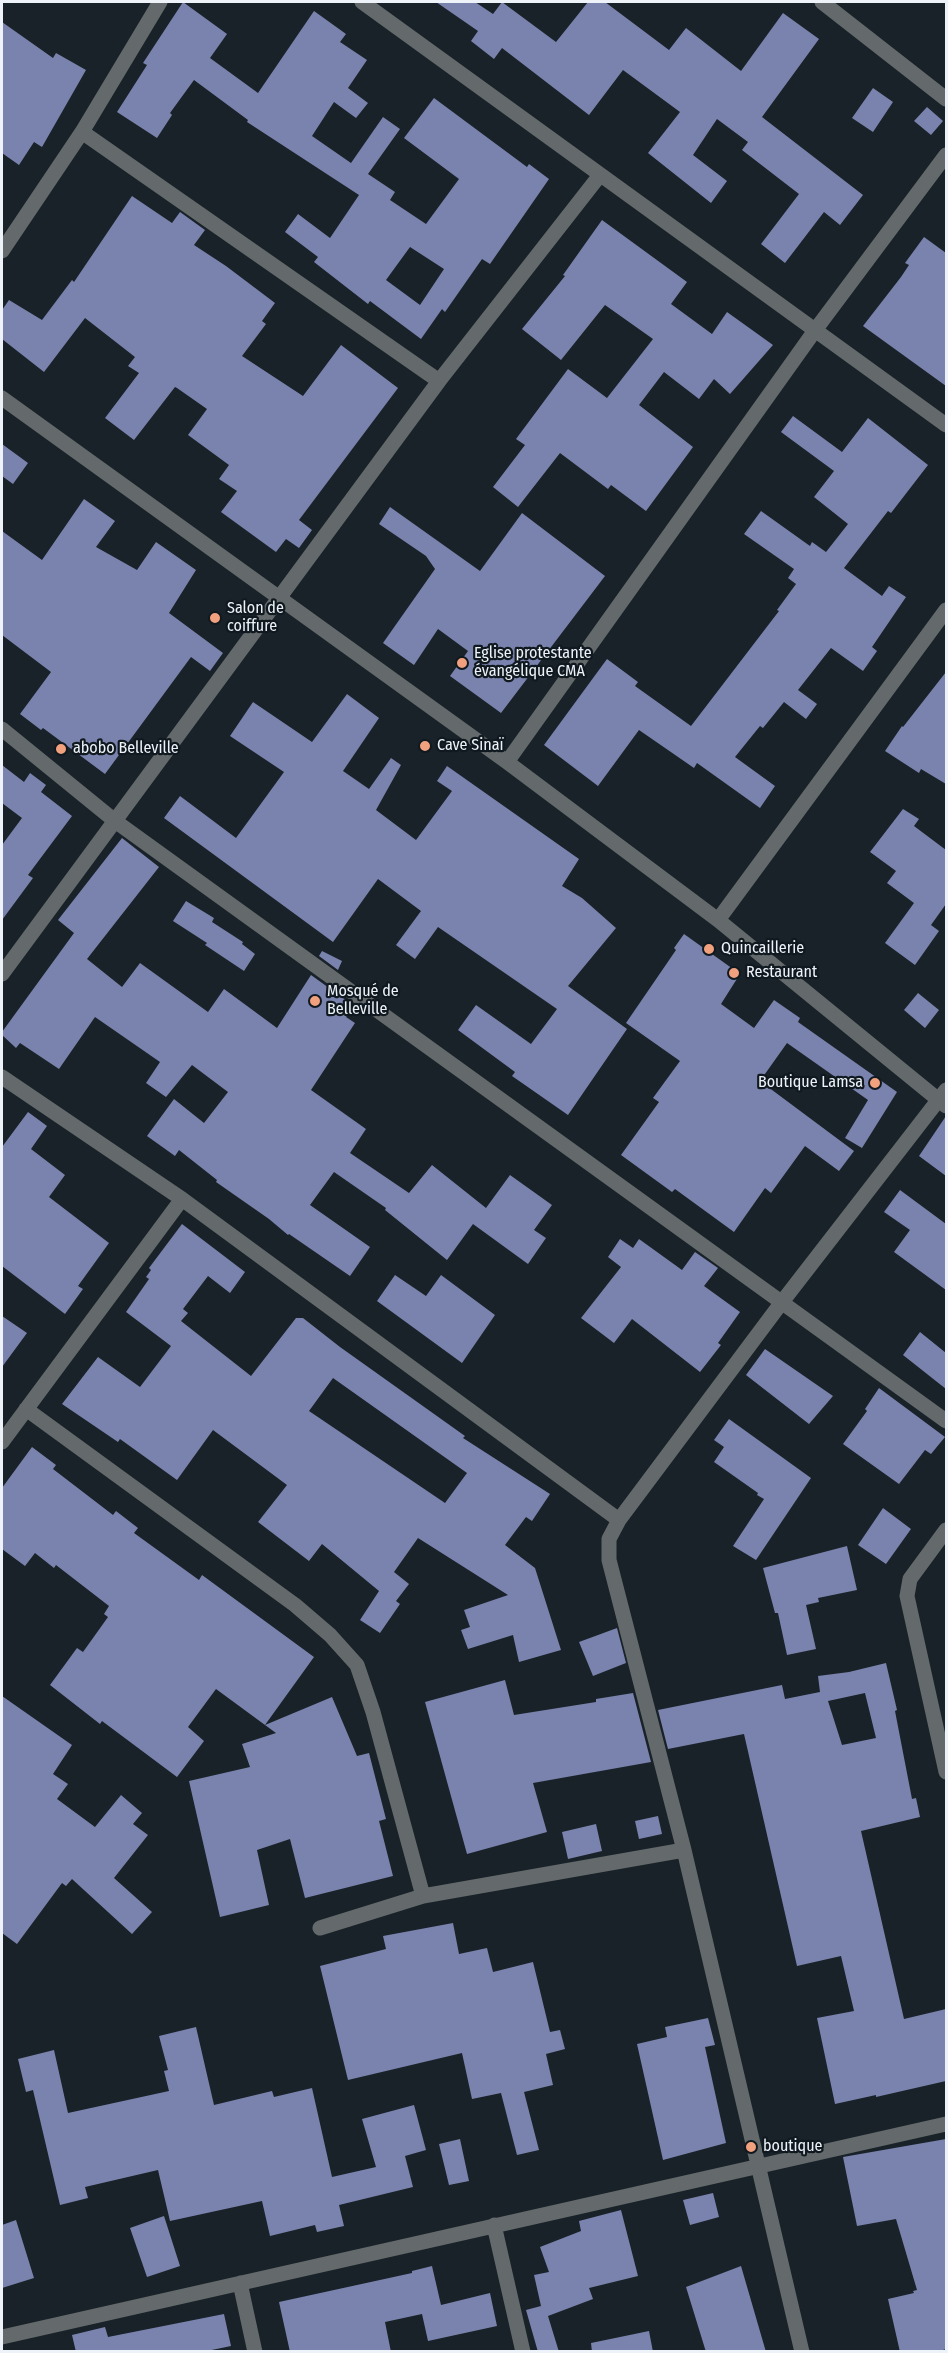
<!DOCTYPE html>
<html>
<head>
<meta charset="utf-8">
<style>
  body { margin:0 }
  #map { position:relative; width:948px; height:2353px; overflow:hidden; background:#192229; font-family:"Fira Sans Condensed",sans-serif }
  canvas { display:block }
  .frame { position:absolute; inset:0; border:3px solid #edf3f8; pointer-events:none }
</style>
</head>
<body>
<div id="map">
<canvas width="948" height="2353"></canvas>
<div class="frame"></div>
</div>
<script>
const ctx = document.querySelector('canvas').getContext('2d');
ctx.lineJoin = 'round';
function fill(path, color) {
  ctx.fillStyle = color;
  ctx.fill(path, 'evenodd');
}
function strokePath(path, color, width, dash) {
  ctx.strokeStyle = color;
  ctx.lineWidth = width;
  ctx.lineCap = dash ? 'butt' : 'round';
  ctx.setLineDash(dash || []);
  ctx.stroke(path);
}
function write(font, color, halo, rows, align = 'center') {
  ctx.font = font + ' "Fira Sans Condensed",sans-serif';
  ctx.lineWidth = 4.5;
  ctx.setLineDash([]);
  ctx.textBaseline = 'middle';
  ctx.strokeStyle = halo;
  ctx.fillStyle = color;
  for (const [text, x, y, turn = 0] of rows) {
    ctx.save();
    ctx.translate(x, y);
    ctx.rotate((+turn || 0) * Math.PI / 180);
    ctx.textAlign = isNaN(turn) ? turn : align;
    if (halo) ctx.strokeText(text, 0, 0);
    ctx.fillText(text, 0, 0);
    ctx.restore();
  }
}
const building = new Path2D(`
  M183,2L227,34L210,58L258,93L314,11L346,34L340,42L367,60L348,88L368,103L356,118L334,102L312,136L351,163L383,117L400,129L368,174L395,192L390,200L426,224L459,179L404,138L434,98L527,167L529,164L549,179L490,264L482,259L445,312L442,309L421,339L370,301L368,304L314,262L318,257L285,232L298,214L330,238L359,195L247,122L248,120L194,80L170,113L172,115L157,138L117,112L147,65L143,63ZM410,247L444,269L420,305L386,280Z
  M436,2H475L493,14L502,2L556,42L588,2H605L669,50L686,28L741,71L783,13L819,39L762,117L863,195L840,225L824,212L785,263L761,244L799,194L742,150L748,142L717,119L693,155L727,181L711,203L648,153L680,112L623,70L589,115L502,48L494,59L471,41L478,31Z
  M2,22L53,58L56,53L86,70L42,147L34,142L19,165L2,153Z
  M873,88L893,102L873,132L852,118Z
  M927,107L943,121L931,135L914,121Z
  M132,196L172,223L180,212L205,230L194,245L226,266L275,303L262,321L266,324L242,356L303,396L341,345L398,388L299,520L312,530L299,548L286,539L276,552L221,512L237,491L219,479L229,465L188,435L207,409L177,388L175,387L134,440L105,418L139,373L128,366L135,357L85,318L44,372L2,339V310L9,300L42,320L72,280L74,282Z
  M602,220L687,282L671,304L712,334L727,312L773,345L730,394L714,379L699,399L664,372L639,405L693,447L646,511L611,485L608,489L560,453L518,507L493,487L525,445L516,439L568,369L607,398L653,339L605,305L561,360L522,329L565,276L563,275Z
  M924,237L946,253V386L863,326L901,277L909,265L905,263Z
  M793,416L842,452L868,418L928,465L891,513L888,511L844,568L882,596L889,586L906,597L872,647L877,651L863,671L831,648L798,690L817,704L806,719L784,702L763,728L760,726L735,757L775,786L760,808L697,763L694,768L639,730L598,786L544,745L607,659L638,682L635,686L691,726L779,611L777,610L796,584L788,578L794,569L744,534L761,511L810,546L812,542L826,552L848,524L814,497L834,471L781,432Z
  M2,444L28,463L13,484L2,476Z
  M84,499L115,521L96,547L137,570L156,542L196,570L169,613L223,653L210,671L191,657L105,774L43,728L41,730L20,714L51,672L2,635V531L42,560Z
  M390,507L480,571L522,513L605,576L501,713L450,676L468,651L438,629L414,665L383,643L435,569L426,556L379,524Z
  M946,672V784L921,769L919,773L885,751L902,726L903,727Z
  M347,694L379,718L343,771L369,789L391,758L401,765L376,810L416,840L452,791L437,781L447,766L579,859L562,886L582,898L616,928L568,986L627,1029L568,1115L512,1076L515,1072L458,1030L476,1005L531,1044L557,1009L438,927L415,959L396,945L421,911L378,879L333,942L164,818L180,796L236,838L284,772L230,736L253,702L312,742Z
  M2,765L24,782L30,773L46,785L41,792L72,816L28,875L33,878L2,920V845L22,818L2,803Z
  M903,809L919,819L914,826L946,850V904L931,925L939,931L915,965L885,943L914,903L887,883L896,871L870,852Z
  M122,838L159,867L87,959L122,987L140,963L208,1012L224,989L277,1028L311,975L354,1006L346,1017L355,1023L311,1090L366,1129L350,1153L409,1193L432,1165L486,1208L510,1175L552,1205L534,1230L546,1238L528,1264L473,1224L447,1260L385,1210L386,1208L334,1172L310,1205L370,1247L350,1276L289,1234L288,1235L269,1219L216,1182L217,1180L179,1150L175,1156L147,1136L174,1099L204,1123L228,1092L192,1065L166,1097L146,1083L160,1062L95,1017L59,1069L20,1043L16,1048L2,1035V1032L74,933L58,920Z
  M186,901L214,918L212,922L243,942L242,944L255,954L244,971L205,945L207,943L173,921Z
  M684,934L740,974L721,1004L754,1028L774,1000L800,1018L798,1022L897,1092L862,1148L845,1138L868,1100L787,1043L760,1081L854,1151L839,1171L805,1146L771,1193L765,1188L734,1232L675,1189L672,1192L621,1155L659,1102L653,1098L680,1061L626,1023L676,950L674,948Z
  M322,951L342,961L338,970L319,956Z
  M918,993L939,1010L925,1028L904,1010Z
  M28,1112L47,1126L31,1149L65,1175L49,1197L109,1243L78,1286L83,1289L65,1314L2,1266V1147Z
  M946,1116V1176L919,1156Z
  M900,1190L946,1224V1290L894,1252L910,1230L884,1212Z
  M182,1224L245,1272L230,1293L208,1276L183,1309L188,1313L181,1321L251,1376L296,1318H303L340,1347L465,1436L463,1438L550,1494L532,1521L526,1517L505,1545L535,1568L561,1650L519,1662L513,1635L468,1649L461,1630L470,1627L464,1610L508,1595L418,1538L394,1572L409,1584L396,1601L400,1604L380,1633L360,1620L379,1591L322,1544L309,1561L258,1522L287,1485L213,1430L177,1480L120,1439L118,1442L62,1404L98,1357L140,1387L171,1346L126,1312L149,1279L146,1277L151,1270L149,1268ZM333,1378L467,1473L445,1503L309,1411Z
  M620,1239L633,1248L639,1239L682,1270L695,1252L718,1268L704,1286L740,1312L718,1343L721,1345L700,1372L632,1319L614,1343L581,1318L621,1267L608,1257Z
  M395,1275L426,1296L441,1275L495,1315L462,1363L377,1301Z
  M2,1316L27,1333L2,1367Z
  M920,1332L946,1353V1389L903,1355Z
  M765,1349L833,1396L809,1424L746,1375Z
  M879,1388L945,1437L931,1454L925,1450L899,1484L843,1444L867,1411L865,1409Z
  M729,1419L811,1478L756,1560L733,1546L764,1499L757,1495L758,1493L714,1462L724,1447L714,1440Z
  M32,1447L56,1465L53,1469L113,1515L116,1511L138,1528L134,1533L199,1580L202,1575L314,1657L265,1725L216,1689L188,1727L204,1741L177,1777L102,1721L100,1724L50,1685L77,1648L83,1652L108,1617L104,1614L109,1606L56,1565L54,1568L35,1553L25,1566L2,1549V1488Z
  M883,1508L911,1529L886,1564L858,1545Z
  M847,1546L857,1590L818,1598L819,1602L806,1605L816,1649L787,1655L778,1613H775L763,1568Z
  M617,1628L626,1663L593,1676L579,1642Z
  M886,1663L897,1710L895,1711L912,1799L916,1798L920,1817L861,1831L904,2019L946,2009V2081L876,2097V2095L835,2104L817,2018L854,2011L841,1956L797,1966L744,1734L668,1749L658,1710L782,1685L785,1699L820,1692L818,1676L849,1672ZM865,1693L876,1738L842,1745L828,1701Z
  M505,1680L514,1715L596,1702V1699L633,1693L651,1762L533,1783L547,1832L467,1854L425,1702Z
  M2,1696L72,1745L53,1774L68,1784L57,1799L95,1827L121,1795L142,1813L133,1824L148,1835L114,1878L152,1912L132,1934L72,1879L66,1886L62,1883L17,1944L2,1933Z
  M332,1697L357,1756L369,1753L386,1819L379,1821L393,1876L305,1898L290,1839L257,1850L269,1905L220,1917L189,1781L250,1767L242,1744L276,1733L265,1725Z
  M658,1816L662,1834L639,1839L635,1821Z
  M596,1824L602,1851L568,1859L562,1832Z
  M453,1923L459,1954L487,1948L493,1972L533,1962L550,2032L560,2030L565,2049L546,2054L553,2085L524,2092L539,2150L517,2155L501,2093L472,2099L462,2053L348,2080L320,1966L386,1949L383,1936Z
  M708,2018L715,2045L705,2047L726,2143L663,2160L637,2044L667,2037L665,2027Z
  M196,2027L214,2105L272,2091L274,2097L312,2088L332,2177L376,2167L362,2119L414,2105L426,2150L405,2156L413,2187L339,2205L344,2226L317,2232L315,2225L270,2236L262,2201L170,2221L158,2170L85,2187L88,2198L60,2205L33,2090L26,2092L18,2059L54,2050L68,2113L169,2091L164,2071L168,2070L159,2036Z
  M460,2139L469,2181L449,2185L439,2144Z
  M946,2139V2349L937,2352H900L888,2299L914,2293L913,2291L917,2290L896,2219L857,2226L843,2157Z
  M713,2193L719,2217L690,2225L683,2200Z
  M621,2210L638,2276L589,2288L593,2299L548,2316L559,2352H538L526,2310L541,2306L534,2275L549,2272L540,2247L581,2231L579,2221Z
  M164,2216L180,2266L147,2277L130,2228Z
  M16,2220L34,2278L2,2288V2225Z
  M432,2266L441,2305L490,2293L497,2326L428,2341L422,2314L385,2322L391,2352H290L279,2302L412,2273V2271Z
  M741,2266L766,2352H706L686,2287Z
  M224,2314L231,2346L202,2352H76L72,2335L105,2327L108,2337Z
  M649,2331L653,2352H592L591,2343Z`);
const street = new Path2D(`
  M362,2L946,425
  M822,2L946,99
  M82,132L439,381
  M2,251L82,132L160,2
  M2,398L507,762L718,920L946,1106
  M2,729L115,821L946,1421
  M507,762L816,329L946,155
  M718,920L946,610
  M2,974L439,381L600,175
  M2,1077L182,1199L619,1520
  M26,1409L295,1605L330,1635L357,1665L373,1712L423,1896
  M2,1442L182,1199
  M946,1530L910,1579L907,1596L946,1772
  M320,1928L423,1896L684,1850
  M494,2225L523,2352
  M240,2283L255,2352
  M2,2337L946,2124
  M802,2352L684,1850L609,1560V1539L619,1520L782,1302L946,1090`);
const markers = [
  [215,618,6,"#f2a17e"],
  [462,663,6,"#f2a17e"],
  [425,746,6,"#f2a17e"],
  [61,749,6,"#f2a17e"],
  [709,949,6,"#f2a17e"],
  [734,973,6,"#f2a17e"],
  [315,1001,6,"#f2a17e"],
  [875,1083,6,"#f2a17e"],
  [751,2147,6,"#f2a17e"]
];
const poiNames = [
  ["Salon de",227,609],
  ["coiffure",227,627],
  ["Eglise protestante",474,654],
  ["évangélique CMA",474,672],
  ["Cave Sinaï",437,746],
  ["abobo Belleville",73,749],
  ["Quincaillerie",721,949],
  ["Restaurant",746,973],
  ["Mosqué de",327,992],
  ["Belleville",327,1010],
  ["Boutique Lamsa",863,1083,"right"],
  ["boutique",763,2147]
];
fill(building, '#7a83ad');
strokePath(street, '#646a6b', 15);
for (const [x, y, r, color] of markers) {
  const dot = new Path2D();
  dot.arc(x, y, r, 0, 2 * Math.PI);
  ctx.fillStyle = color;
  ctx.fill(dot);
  strokePath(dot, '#10191f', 2);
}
write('16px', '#edf3f8', '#10191f', poiNames, 'left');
</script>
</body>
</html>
